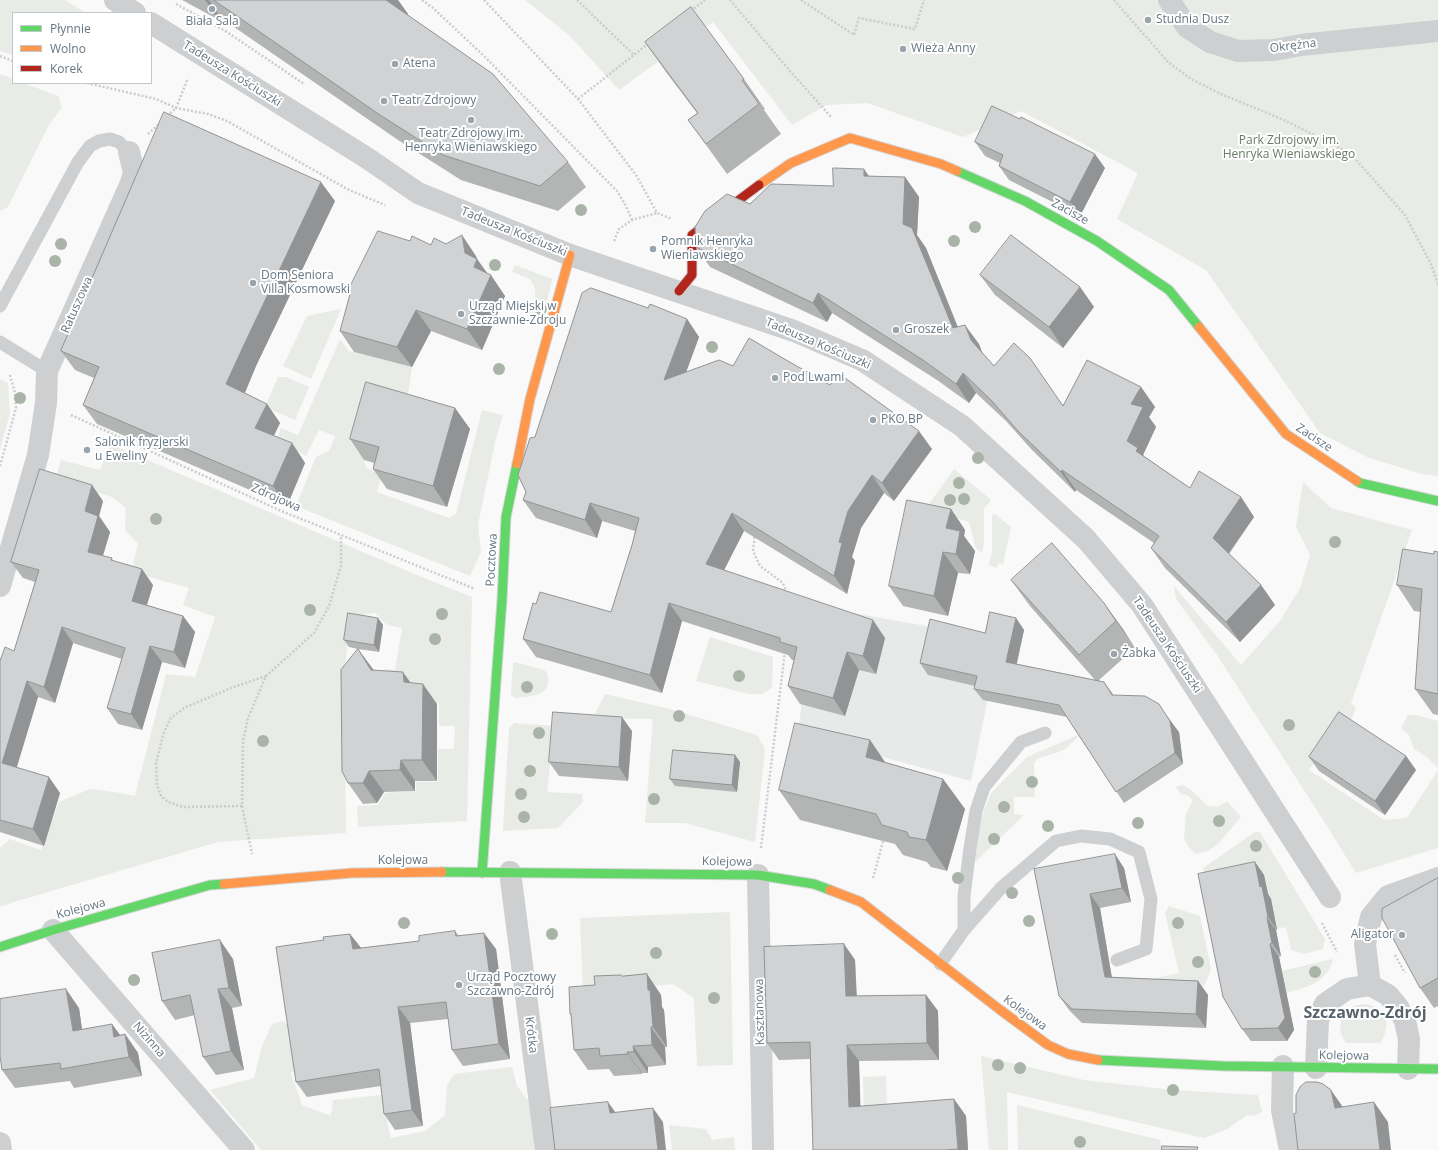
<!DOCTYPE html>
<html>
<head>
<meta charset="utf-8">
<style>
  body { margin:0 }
  #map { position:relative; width:1438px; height:1150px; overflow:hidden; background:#f9f9f9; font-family:"Open Sans",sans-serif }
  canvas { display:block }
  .legend { position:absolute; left:12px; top:12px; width:140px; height:72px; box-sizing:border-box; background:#fff; border:1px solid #c1c8cd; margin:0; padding:5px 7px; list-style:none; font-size:12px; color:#657683 }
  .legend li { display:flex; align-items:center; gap:8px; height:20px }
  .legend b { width:20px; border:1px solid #c1c8cd }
</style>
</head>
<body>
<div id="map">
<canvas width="1438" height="1150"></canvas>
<ul class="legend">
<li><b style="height:5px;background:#63d668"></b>Płynnie</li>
<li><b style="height:5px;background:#ff974d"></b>Wolno</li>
<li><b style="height:5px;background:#b3261e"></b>Korek</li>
</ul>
</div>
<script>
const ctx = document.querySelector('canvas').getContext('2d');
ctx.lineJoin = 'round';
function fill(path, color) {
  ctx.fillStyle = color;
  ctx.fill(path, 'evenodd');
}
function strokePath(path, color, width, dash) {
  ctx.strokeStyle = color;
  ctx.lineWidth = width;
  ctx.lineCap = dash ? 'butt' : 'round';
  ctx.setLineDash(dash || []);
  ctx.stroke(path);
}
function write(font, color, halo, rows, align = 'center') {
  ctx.font = font + ' "Open Sans",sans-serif';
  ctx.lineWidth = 4;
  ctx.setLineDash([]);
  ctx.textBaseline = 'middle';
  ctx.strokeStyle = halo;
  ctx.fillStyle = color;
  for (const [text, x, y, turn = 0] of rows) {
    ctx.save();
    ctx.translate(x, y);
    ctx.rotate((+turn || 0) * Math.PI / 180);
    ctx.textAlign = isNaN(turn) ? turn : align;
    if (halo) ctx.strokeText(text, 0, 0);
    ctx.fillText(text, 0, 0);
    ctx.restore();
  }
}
const built = new Path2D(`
  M813,606L1000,639L971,781L798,734Z`);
const green = new Path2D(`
  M0,0H65L86,13H13V55L0,51Z
  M525,0H1438V476L1421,474L1367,457L1320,433L1206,270L1117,219L1138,173L1021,111L963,137L868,103L826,105L792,125L713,22L619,90L570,36Z
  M0,74L13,79V83H24L58,96L62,107L49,125L8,207L0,211Z
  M515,265L552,279L544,316L539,321L533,320C528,307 537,302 535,291C535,287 532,283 530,279L512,272Z
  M341,309L311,379L283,366L307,316Z
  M340,339L349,351L412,367L406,410L381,403L364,462L367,468L382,475L377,492L449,518L456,514L482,410L503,415L495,442L478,525L481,552L470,576L296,506L316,457L329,451L335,436L319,430L306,456L276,441L281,428L298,435Z
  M278,377H286L309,387L295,420L265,407Z
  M0,379L8,383L10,413L0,450Z
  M110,444L419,576L472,597L467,821L358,827L357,806L378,805L385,793L416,791V782H438V749H454L455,726H439V703L422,702L380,671L386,669L395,670L402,628L387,625L375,613L350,617L344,677L346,833L218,842L14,902L0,907V848L10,839L41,850L59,802L90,789L121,793L135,796L166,674L195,677L215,617L183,605L189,588L131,572L138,544L125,530L126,508L112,497L55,480L61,460L100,470Z
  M954,469L991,500L984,509V542L982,553L975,547L973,538L969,522L926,508Z
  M1303,482L1331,508L1412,530L1351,703L1356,708L1350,722H1341L1309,770L1384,820L1407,818L1438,770V848L1356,873L1327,826L1217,655L1176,599L1174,586L1241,665L1280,621L1300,588L1310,555L1296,527Z
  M994,513L1011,527L1003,564L999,563L997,568L989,565L992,551V517Z
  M710,637L773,657L772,688L762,694H749L696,681Z
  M515,662L544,670C548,674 549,677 548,682C547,697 527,696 516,698L513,697L511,694L513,664Z
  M605,694L666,708L757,735L765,749L755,842L685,823H645L653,719L593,718Z
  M1408,715H1416L1438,721V768L1428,758L1414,749L1409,735L1401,728Z
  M514,723L554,726L547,792L582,794L583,802L558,828L503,831L509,728Z
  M1078,735L1077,738L1064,750L1037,759L1034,763L1035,797H1014V814L1024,815L975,862L973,861L978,833L983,813L990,795L996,788L1027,757Z
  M1183,785L1191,790L1208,806L1218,807L1227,801L1241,817L1219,843L1208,851L1195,854L1189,847L1184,839L1186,814L1193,800L1187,795L1181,794L1176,787Z
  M1255,832H1260L1325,939L1323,949L1304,954L1291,950L1286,927L1277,929L1207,886L1203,868Z
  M1169,906L1200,916L1211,969L1204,986L1153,983L1156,978L1179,973L1165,913Z
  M730,912L733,1065L697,1066L694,998L673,984L583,993L580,918Z
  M1332,959L1333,960C1331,965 1329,971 1326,974C1315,986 1300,989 1286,993L1282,971Z
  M1366,1004C1388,1008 1392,1026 1380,1043H1346C1333,1025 1343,1004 1366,1004Z
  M283,1021L303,1036L309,1057L291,1073L302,1105L331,1116L333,1100L381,1095L391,1138L425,1131L445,1115L447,1086L454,1074L512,1067L517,1086L533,1107L537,1150H261L210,1090L254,1078L262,1046L272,1024Z
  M981,1056L1084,1080L1173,1090L1258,1095L1262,1112L1254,1116L1247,1115L1227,1129L1204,1138L1007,1092L1008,1150H989Z
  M886,1076L888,1150H865L863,1077Z
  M1017,1105L1160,1140L1162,1150H1018Z
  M669,1125L706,1129L712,1140L734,1137L735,1150H672Z`);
const path = new Path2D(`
  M422,0L433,8L484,56L617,191L626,206L632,220
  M484,0L578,99L636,175L657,213L672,219
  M577,0L634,55
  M730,0L790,71L831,117
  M801,0L854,35L859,18L915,29L924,0
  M1114,0L1168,62L1191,79L1221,94L1284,120L1350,153L1405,215L1431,264L1438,284
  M176,4L227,32L304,84
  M691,11L705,0
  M0,56L13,61
  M87,83L156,99L176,108L208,114L227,121L349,190L385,205
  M578,99L649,43
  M167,116L176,108L188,78
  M148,134L159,124
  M614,241L619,229L632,220L657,213
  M71,415L279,510L475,589
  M0,466L16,408L15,393L10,375
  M755,533L753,551L760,566L783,583L787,594
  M266,676L231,688L184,708L170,719L163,735L156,763L157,785L161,796L168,802L183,807L242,806L243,741L248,718L266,676L314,633L329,606L341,566V535
  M242,806L252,854
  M761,848L785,651
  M873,878L884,838
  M1322,923L1337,952
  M1395,955L1405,973`);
const lane = new Path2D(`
  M0,306L78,162L90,146L99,141L110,139L119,142L129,152
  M0,342L47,371
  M964,930V896L970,848L976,811L984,787L1021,742L1045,733
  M940,964L964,930L1001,888L1056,841L1081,836L1110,839L1139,852L1151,899L1146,949L1117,960`);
const street = new Path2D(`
  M115,0L135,13
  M1169,0L1187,27L1210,42L1238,51L1274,50L1301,45L1438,31
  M151,23L367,158L418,193L570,255L794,331L862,360L962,426L1086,539L1142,605L1330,897
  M0,586L38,455L46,403L47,371L131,183L134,172L129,152
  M510,872L546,1150
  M758,875L763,1150
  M53,930L244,1150
  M1370,985L1365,944L1371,917L1388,896L1438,878
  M1283,1066L1282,1110L1290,1150
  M1316,1068L1318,1020L1325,1004L1347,989L1370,985L1388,995L1398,1007L1405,1021L1409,1039L1408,1069
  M0,1143L1,1150`);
const fast = new Path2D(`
  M957,171L1025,201L1097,241L1169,290L1199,327
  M1357,481L1360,483L1438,501
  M442,872L758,875L814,884L830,890
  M482,873L502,600L506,517L517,464
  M0,947L53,930L210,885L224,884
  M1098,1060L1223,1066L1438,1069`);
const slow = new Path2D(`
  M759,185L791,163L850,138L941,164L957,171
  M1199,327L1286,434L1357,481
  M517,464L530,399L570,255
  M224,884L352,873L442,872
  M830,890L861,902L999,1009L1048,1045L1068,1054L1098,1060`);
const jam = new Path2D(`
  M679,291L692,275V235L759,185`);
const trees = [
  [581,210],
  [975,227],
  [954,241],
  [61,244],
  [55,261],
  [495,265],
  [541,309],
  [712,347],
  [499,369],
  [20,398],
  [978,458],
  [959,483],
  [964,499],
  [950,500],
  [156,519],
  [1335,542],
  [310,610],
  [442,614],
  [435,639],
  [739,676],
  [527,687],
  [679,716],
  [1289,725],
  [539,733],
  [263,741],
  [530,771],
  [1032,782],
  [521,794],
  [654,799],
  [1004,807],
  [524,817],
  [1219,821],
  [1138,823],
  [1048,826],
  [994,839],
  [1256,846],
  [958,878],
  [1012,893],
  [1029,921],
  [404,923],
  [1178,923],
  [552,934],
  [656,953],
  [1198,962],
  [1315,972],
  [134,980],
  [714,998],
  [998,1065],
  [1020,1068],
  [1173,1090],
  [1080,1142]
];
const wall = new Path2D(`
  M182,0H398L408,14L407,15L568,162L586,187L558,211L461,180L398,140L221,18L219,20Z
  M645,42L744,79L765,109L764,110L781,134L727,174L688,120L697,113L666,72Z
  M975,142L1105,168L1080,216L1009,180L999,166L1000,163L985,156Z
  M868,176L905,177L919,197L917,235L926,248L958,327L979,344L982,353L994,366L1063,405L1141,387L1155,407L1149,417L1156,427L1143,455L1145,457L1190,488L1241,497L1254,517L1229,554L1261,585L1275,605L1240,642L1165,568L1151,548L1154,543L1076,490L1075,492L1032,450L1006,421L976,393L969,403L937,380L832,313L827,322L710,267L696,247L750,204L833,186Z
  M335,201L256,366L245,393L267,404L280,423L274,436L292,443L305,463L287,506L97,424L83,405L94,378L75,370L61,351Z
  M410,241L431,245L446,244L476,256L477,259L487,273L505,296L482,350L431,331L412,367L354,352L340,331L350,296L347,293Z
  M980,275L1080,287L1094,307L1063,348L995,295Z
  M648,308L687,319L699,337L686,372L733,366L781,357L932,449L894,501L884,493L861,528L852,557L855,561L847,594L744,531L724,570L885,638L876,674L859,670L845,716L800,704L788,686L794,660H792L788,655L682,621L662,693L536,657L523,639L536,604L611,612L632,545L635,531L602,521L597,538L536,518L523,500L526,492L535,437Z
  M455,408L470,429L447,507L387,489L373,469L374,463L364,460L350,439Z
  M103,501L99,516L110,532L103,556L112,558L113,561L153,585L147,605L183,616L195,632L185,668L162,662L142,730L118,724L107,708L122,659L73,643L55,703L38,697L17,767L60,793L44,846L0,832V661L14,651L35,582L23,578L11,562Z
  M951,509L965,530L964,536L975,551L970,574L958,573L948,616L903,606L889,586Z
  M1438,552V715L1433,714L1415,689L1421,612L1414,611L1397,585L1434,554Z
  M1011,580L1104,603L1135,648L1099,680L1113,695L1179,732L1183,764L1124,803L1067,717L983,700L974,689L975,686L928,675L920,663L1016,618L1024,630L1017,664L1095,680L1030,606Z
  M378,618L383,625L379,652L358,649L373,670L411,683L437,704V781H415V791L384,792L377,803L363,804L348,783L358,649L349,647L344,640Z
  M632,731L628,781L559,776L549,762Z
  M870,740L885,762L943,779L965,809L947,871L931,867L927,862L903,855L895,844L800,820L779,790Z
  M735,755L740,762L737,792L675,786L670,779Z
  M1406,756L1416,770L1385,815L1319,771L1309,757Z
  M1255,862L1264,875L1268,894L1271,899L1277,930H1276L1281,956L1279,957L1294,1030L1287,1041H1251L1242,1029Z
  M1124,868L1131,902L1100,908L1112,977L1198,981L1208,995L1206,1028L1082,1023L1069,1010L1059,996L1034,869Z
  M1438,878V1006L1434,1008L1420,988Z
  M455,931L459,936L496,949L510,1059L463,1066L452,1050L448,1019L410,1023L423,1126L395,1130L384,1114L381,1086L307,1097L296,1082L324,940L350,934L361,948L419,941Z
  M844,944L855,960L857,996L926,995L938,1011L939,1060L859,1061L860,1107L954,1099L966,1116L968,1150H813L810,1059L779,1060L767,1043Z
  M233,959L242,1006L232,1008L244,1070L216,1075L203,1057L195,1015L175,1020L162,1001Z
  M647,974L661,995L662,1007L664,1010L667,1047H665L666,1065L648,1067V1073H642V1074L614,1076L609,1069L588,1070L574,1050L572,1017L570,1014L595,985L622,976Z
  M79,1008L82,1030L112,1024L120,1035L125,1034L138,1053L142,1076L74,1088L70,1081L15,1088L2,1070Z`);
const shadedWall = new Path2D(`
  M205,0H209L221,18L219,20Z
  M385,0H398L408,14L402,24Z
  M1095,154L1105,168L1080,216L1070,202Z
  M864,169L878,189L864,176Z
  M905,177L919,197L917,235L926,248L966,348L953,328L903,224Z
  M321,182L335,201L256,366L240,404L226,384L243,347Z
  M462,235L476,256L477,259L490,277L491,275L505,296L482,350L467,329L465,253Z
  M1080,287L1094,307L1063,348L1049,327Z
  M818,293L832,313L827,322L813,303Z
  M416,310L431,331L412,367L397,347Z
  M687,319L699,337L677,397L664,380Z
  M965,325L979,344L985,360L971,340Z
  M963,373L976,393L969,403L956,384Z
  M1141,387L1155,407L1149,417L1156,427L1143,455L1152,468L1150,471L1127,441L1131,404Z
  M267,404L280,423L268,447L255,428Z
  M455,408L470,429L447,507L433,486Z
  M919,431L932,449L894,501L882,483Z
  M292,443L305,463L287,506L273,486Z
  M1062,470L1076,490L1075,492L1061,472Z
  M872,475L884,493L861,528L852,557L855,561L847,594L834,576L839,542L848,511Z
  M92,485L103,501L99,516L110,532L99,568L88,552L85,511Z
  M1241,497L1254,517L1226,557L1213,538Z
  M590,503L602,521L597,538L585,520Z
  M951,509L965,530L964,536L975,551L970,574L956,554L946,528Z
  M732,513L744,531L718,582L706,564Z
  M943,552L958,573L948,616L934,596Z
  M142,569L153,585L143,617L132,601Z
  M1261,585L1275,605L1240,642L1226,622Z
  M669,603L682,621L662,693L650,675Z
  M1104,603L1123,629L1135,648L1116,621Z
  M183,616L195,632L185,668L174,652Z
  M378,618L383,625L379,652L374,645Z
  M1016,618L1024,630L1014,674L1006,662Z
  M873,620L885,638L876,674L863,656Z
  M62,627L73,643L55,703L44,687Z
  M150,646L162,662L142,730L131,714Z
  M358,649L373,669L386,690L371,670Z
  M847,652L859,670L845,716L833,698Z
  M403,672L418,693L404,682Z
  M27,681L38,697L13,779L2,763Z
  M1104,682L1112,693L1120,707L1112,695Z
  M423,684L437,704V781L422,760Z
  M1167,716L1179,732L1183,764L1175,753Z
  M622,717L632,731L628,781L619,767Z
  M870,740L891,771L866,757Z
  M735,755L740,762L737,792L732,785Z
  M1406,756L1416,770L1385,815L1375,801Z
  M401,760L415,781V791L400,770Z
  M369,771L384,792L377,803L363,783Z
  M49,777L60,793L44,846L33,829Z
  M943,779L965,809L947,871L926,840Z
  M1115,854L1124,868L1131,902L1122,888Z
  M1255,862L1264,875L1268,894L1271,899L1277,930L1268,917L1260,887Z
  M1090,894L1100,908L1114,991L1105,977Z
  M1267,918L1276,930L1281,956L1272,943Z
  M484,933L496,949L510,1059L499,1044Z
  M350,934L362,949H353Z
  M220,940L233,959L242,1006L229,988Z
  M844,944L855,960L857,1012L846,996Z
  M1270,944L1279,957L1294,1030L1287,1041L1278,1028Z
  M647,974L661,995L662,1007L664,1010L667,1047L653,1027L648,990Z
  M1198,981L1208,995L1206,1028L1196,1014Z
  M66,989L79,1008L85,1050L73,1031Z
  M218,989L232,1008L244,1070L231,1051Z
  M926,995L938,1011L939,1060L927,1043Z
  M398,1007L410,1023L423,1126L412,1110Z
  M112,1024L125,1042L114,1037Z
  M651,1027L665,1047L666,1065L652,1045Z
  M125,1034L138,1053L142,1076L129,1057Z
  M847,1045L859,1061L861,1124L849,1107Z
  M633,1046L648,1067V1073L634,1052Z
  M627,1052L642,1073V1074L628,1054Z
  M1331,1090L1345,1110L1335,1108Z
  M954,1099L966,1116L968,1150H958V1149Z
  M608,1102L618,1116L610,1113Z
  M1374,1102L1388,1122L1391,1150H1380Z
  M653,1108L663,1122L666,1150H658Z`);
const building = new Path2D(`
  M214,0H386L493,74L568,162L540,186L443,155L380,115Z
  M691,7L744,79L742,80L759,104L706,144L688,120L698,113L645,42Z
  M992,106L1020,119L1021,117L1095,154L1070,202L999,166L1003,155L975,142Z
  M164,112L321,182L243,347L226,384L267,404L255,428L292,443L273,486L83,405L99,367L61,351Z
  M833,168L864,169V176L905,177L903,224L912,228L953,328L965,325L971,340L994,366L1014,343L1030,358L1063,406L1087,360L1141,387L1131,404L1143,407L1127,441L1138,448L1136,451L1190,488L1199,471L1241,497L1213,538L1261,585L1226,622L1151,548L1159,536L1062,470L1061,472L1018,431L992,401L963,373L956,384L923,360L818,293L813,303L696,247L695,227L705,211L727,194L750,204L771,184L833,186Z
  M378,231L410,241L412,236L431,245L434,238L446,244L462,235L465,253L477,259L474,267L491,275L467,329L416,310L397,347L340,331L350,294L347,293Z
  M1011,235L1080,287L1049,327L980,275Z
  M591,288L648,308L650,304L687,319L664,380L719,360L733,366L749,338L781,357L830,385L838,373L919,431L882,483L872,475L848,511L839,542L842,543L834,576L732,513L706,564L873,620L863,656L847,652L833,698L788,686L797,647L780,642V638L669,603L650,675L523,639L533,603L536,604L540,592L611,612L632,545L639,518L590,503L585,520L523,500L526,492L518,475L530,438L535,437L582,293Z
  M366,382L455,408L433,486L373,469L379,447L350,439Z
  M40,469L92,485L85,511L98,516L88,552L112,558L111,560L142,569L132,601L183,616L174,652L150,646L131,714L107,708L125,648L62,627L44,687L27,681L2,763L49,777L33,829L0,820V661L5,647L14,651L39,570L11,562Z
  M907,500L951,509L946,528L960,531L956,554L943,552L934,596L889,586Z
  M1052,543L1104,603L1116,621L1079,655L1011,580Z
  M1403,549L1434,554V551L1438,552V694L1415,689L1422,589L1397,585Z
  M990,612L1016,618L1006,662L1104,682L1112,695L1145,696L1159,704L1170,721L1175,753L1116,792L1059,705L974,689L977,676L920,663L930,619L985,633Z
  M348,613L378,618L374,645L344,640Z
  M358,649L371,670L403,672L404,682L423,684L422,760H401L400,770L369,771L363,783H348L342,771L341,670Z
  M553,712L622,717L619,767L549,762Z
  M1339,712L1406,756L1375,801L1309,757Z
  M795,723L870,740L866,757L943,779L926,840L909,837L907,832L882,825L876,814L779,790Z
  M673,750L735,755L732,785L670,779Z
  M1115,854L1122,888L1090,894L1105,977L1198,981L1196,1014L1072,1009L1059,996L1034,869Z
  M1255,862L1260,887L1262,886L1268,917L1267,918L1272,943L1270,944L1285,1018L1278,1028L1242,1029L1223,997L1198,874Z
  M1438,878V978L1420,988L1382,918V909Z
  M455,931L456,936L484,933L499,1044L452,1050L446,1002L398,1007L412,1110L384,1114L379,1069L296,1082L276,947L324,940L323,937L350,934L353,949L419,941V936Z
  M220,940L229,988L218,989L231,1051L203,1057L190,995L162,1001L152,953Z
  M844,944L846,996L926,995L927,1043L847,1045L849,1107L954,1099L958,1149L945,1150H813L810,1042L767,1043L764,947Z
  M647,974L648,990H650L653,1027H651L652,1045L633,1046L634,1052H627L628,1054L600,1056L599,1048L574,1050L571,1014H570L569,987L595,985L594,976L621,975L622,976Z
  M66,989L73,1031L112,1024L114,1037L125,1034L129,1057L61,1069L60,1063L2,1070L0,1056V999Z
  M1306,1082H1317L1323,1084L1331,1090L1335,1108L1374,1102L1380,1150H1298L1294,1114L1296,1113V1095L1300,1087Z
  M608,1102L610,1113L653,1108L658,1150H555L550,1108Z
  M1162,1146L1198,1147L1197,1150H1162Z`);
const markers = [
  [212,9,4,"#99a4ac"],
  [1148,20,4,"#99a4ac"],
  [903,49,4,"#99a4ac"],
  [395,64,4,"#99a4ac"],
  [384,101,4,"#99a4ac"],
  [471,120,4,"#99a4ac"],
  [653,249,4,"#99a4ac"],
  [253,283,4,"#99a4ac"],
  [461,314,4,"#99a4ac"],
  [896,330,4,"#99a4ac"],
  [775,378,4,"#99a4ac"],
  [873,420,4,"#99a4ac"],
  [87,450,4,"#99a4ac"],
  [1114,654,4,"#99a4ac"],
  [1402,935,4,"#99a4ac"],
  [459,985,4,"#99a4ac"]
];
const poiNames = [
  ["Studnia Dusz",1156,20],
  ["Biała Sala",212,22,"center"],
  ["Wieża Anny",911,49],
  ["Atena",403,64],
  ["Teatr Zdrojowy",392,101],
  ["Teatr Zdrojowy im.",471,134,"center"],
  ["Henryka Wieniawskiego",471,148,"center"],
  ["Pomnik Henryka",661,242],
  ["Wieniawskiego",661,256],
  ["Dom Seniora",261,276],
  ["Villa Kosmowski",261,290],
  ["Urząd Miejski w",469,307],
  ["Szczawnie-Zdroju",469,321],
  ["Groszek",904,330],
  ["Pod Lwami",783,378],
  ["PKO BP",881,420],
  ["Salonik fryzjerski",95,443],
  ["u Eweliny",95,457],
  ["Żabka",1122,654],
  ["Aligator",1394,935,"right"],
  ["Urząd Pocztowy",467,978],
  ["Szczawno-Zdrój",467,992]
];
const streetNames = [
  ["Okrężna",1293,46,-7],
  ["Tadeusza Kościuszki",232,74,32],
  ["Zacisze",1070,212,29],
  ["Tadeusza Kościuszki",514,232,22],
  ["Ratuszowa",77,305,-66],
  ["Tadeusza Kościuszki",818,344,23],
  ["Zacisze",1314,438,33],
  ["Zdrojowa",276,498,24],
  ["Pocztowa",492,560,-87],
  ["Tadeusza Kościuszki",1167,645,56],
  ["Kolejowa",403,861],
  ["Kolejowa",727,862,1],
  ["Kolejowa",81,909,-15],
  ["Kasztanowa",760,1012,-91],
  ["Kolejowa",1025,1013,36],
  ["Krótka",531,1035,83],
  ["Nizinna",149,1040,49],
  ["Kolejowa",1344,1056,1]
];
const parkNames = [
  ["Park Zdrojowy im.",1289,141],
  ["Henryka Wieniawskiego",1289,155]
];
const districtNames = [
  ["Szczawno-Zdrój",1365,1013]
];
fill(built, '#e8e9e9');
fill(green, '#e8ebe6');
strokePath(fast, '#d5d6d7', 11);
strokePath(slow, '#d5d6d7', 11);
strokePath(jam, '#d5d6d7', 11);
strokePath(path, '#cbcccd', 2.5, [2, 2]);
strokePath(lane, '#cecfd0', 13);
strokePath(street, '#cecfd0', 22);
strokePath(fast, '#63d668', 9);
strokePath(slow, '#ff974d', 9);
strokePath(jam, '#b3261e', 9);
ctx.fillStyle = '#a9b3a7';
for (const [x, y] of trees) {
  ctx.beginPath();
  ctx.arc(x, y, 6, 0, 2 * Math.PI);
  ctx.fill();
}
fill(wall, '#b3b5b5');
fill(shadedWall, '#929394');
fill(building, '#d0d2d3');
strokePath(building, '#929394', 1);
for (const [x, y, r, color] of markers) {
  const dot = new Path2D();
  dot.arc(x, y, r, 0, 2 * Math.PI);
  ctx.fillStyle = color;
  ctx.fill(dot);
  strokePath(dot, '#fff', 1.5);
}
write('12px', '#657683', '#fff', poiNames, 'left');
write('12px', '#657683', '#fff', streetNames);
write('12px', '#687a64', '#fff', parkNames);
write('bold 16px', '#57646e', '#fff', districtNames);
</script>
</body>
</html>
